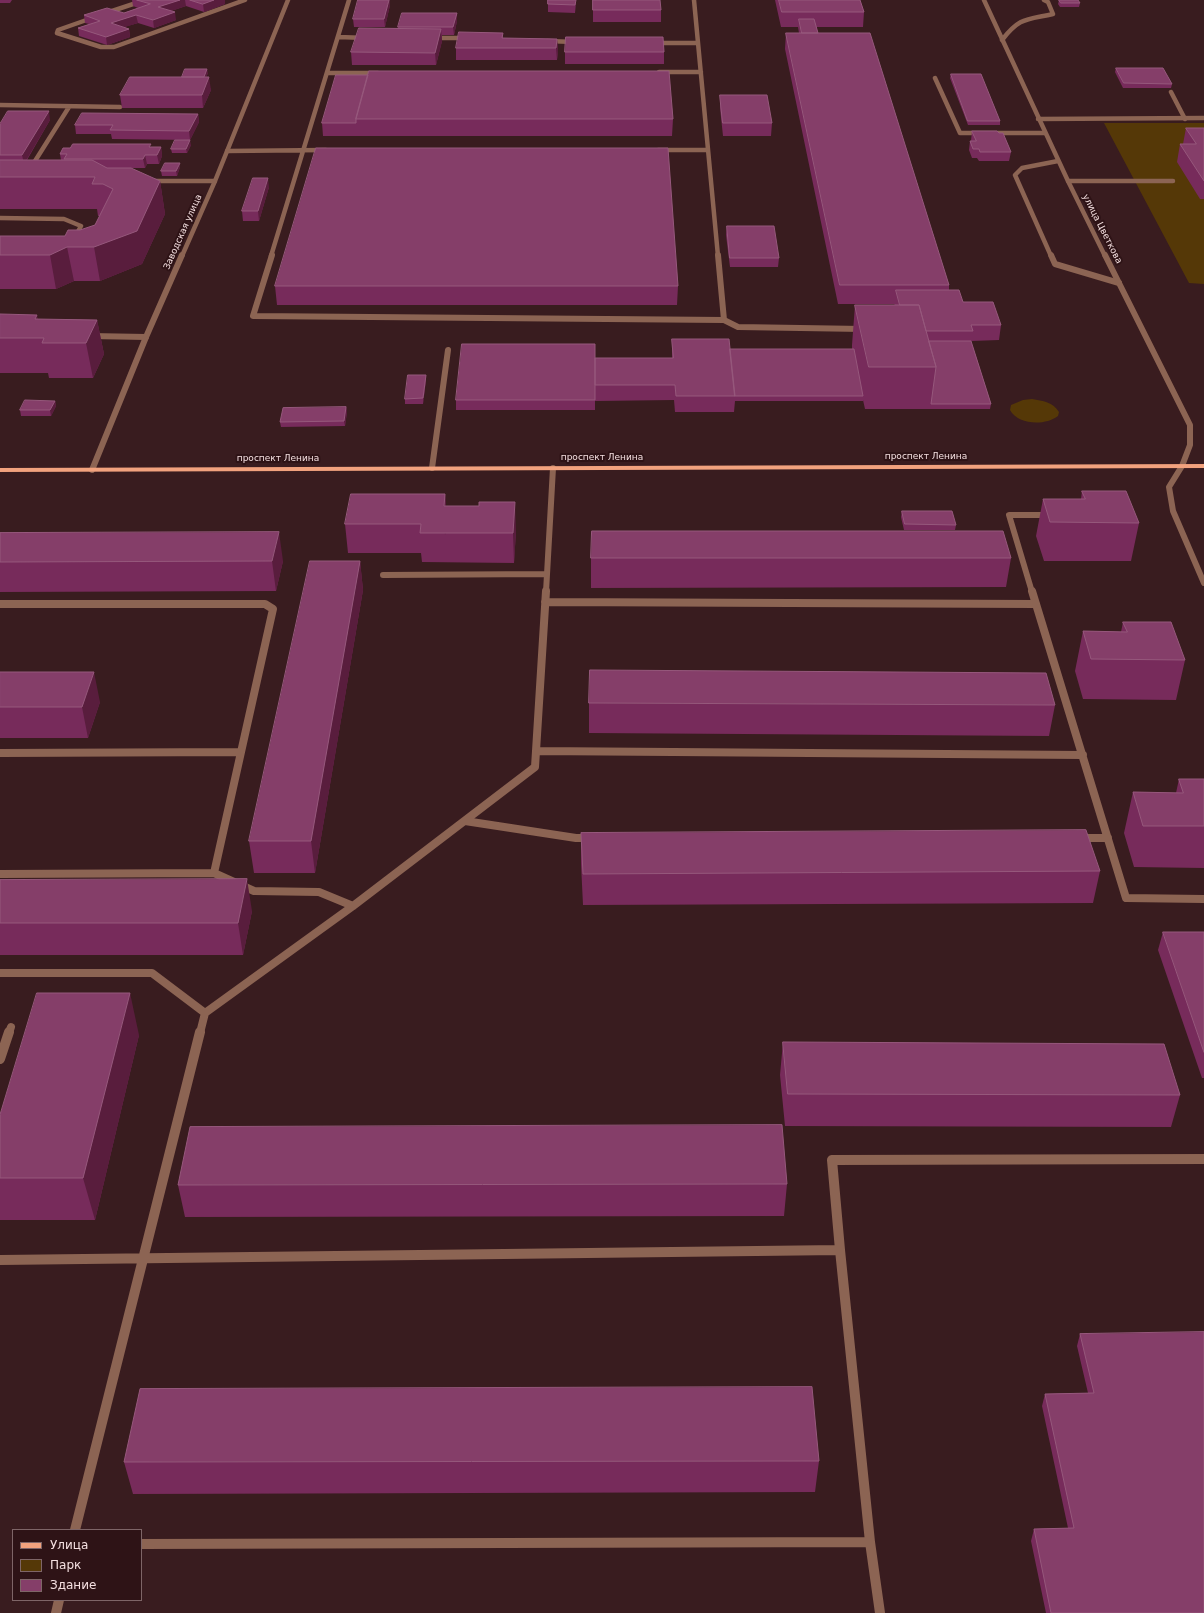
<!DOCTYPE html>
<html>
<head>
<meta charset="utf-8">
<style>
  body { margin:0 }
  #map { position:relative; width:1204px; height:1613px; overflow:hidden; background:#391c1f; font-family:"DejaVu Sans",sans-serif }
  canvas { display:block }
  .legend { position:absolute; left:12px; top:1529px; width:130px; height:72px; box-sizing:border-box; background:#2e1316; border:1px solid #7e6567; margin:0; padding:5px 7px; list-style:none; font-size:12px; color:#f5e0e1 }
  .legend li { display:flex; align-items:center; gap:8px; height:20px }
  .legend b { width:20px; border:1px solid #7e6567 }
</style>
</head>
<body>
<div id="map">
<canvas width="1204" height="1613"></canvas>
<ul class="legend">
<li><b style="height:5px;background:#f2a27e"></b>Улица</li>
<li><b style="height:11px;background:#553807"></b>Парк</li>
<li><b style="height:11px;background:#853e69"></b>Здание</li>
</ul>
</div>
<script>
const ctx = document.querySelector('canvas').getContext('2d');
ctx.lineJoin = 'round';
function fill(path, color) {
  ctx.fillStyle = color;
  ctx.fill(path, 'evenodd');
}
function strokePath(path, color, width, dash) {
  ctx.strokeStyle = color;
  ctx.lineWidth = width;
  ctx.lineCap = dash ? 'butt' : 'round';
  ctx.setLineDash(dash || []);
  ctx.stroke(path);
}
function write(font, color, halo, rows, align = 'center') {
  ctx.font = font + ' "DejaVu Sans",sans-serif';
  ctx.lineWidth = 4;
  ctx.setLineDash([]);
  ctx.textBaseline = 'middle';
  ctx.strokeStyle = halo;
  ctx.fillStyle = color;
  for (const [text, x, y, turn = 0] of rows) {
    ctx.save();
    ctx.translate(x, y);
    ctx.rotate((+turn || 0) * Math.PI / 180);
    ctx.textAlign = isNaN(turn) ? turn : align;
    if (halo) ctx.strokeText(text, 0, 0);
    ctx.fillText(text, 0, 0);
    ctx.restore();
  }
}
const green = new Path2D(`
  M1104,123H1204V284L1189,283Z
  M1032,399C1043,401 1053,402 1059,412L1058,416C1045,426 1018,425 1010,410L1011,405L1023,400Z`);
const serviceFar3 = new Path2D(`
  M694,0L718,256
  M106,13L145,0
  M95,17L58,30L57,33L101,47H114L245,0
  M338,37L367,38
  M431,38H467
  M1002,40C1020,17 1026,20 1053,14L1048,2L1044,0
  M547,41L575,42
  M653,43H698
  M659,72H701
  M327,73H378
  M935,78L960,133H1045
  M1171,92L1185,119
  M0,105L120,107
  M658,150H708
  M227,151L326,150
  M30,169L69,107
  M150,181H215
  M1068,181H1173
  M0,218L64,219L81,226L74,239
  M271,256L349,0
  M1051,256L1015,175L1022,168L1058,161`);
const serviceFar2 = new Path2D(`
  M272,255L253,316L724,320L718,255
  M1051,255L1055,264L1119,283
  M724,320L738,327L863,329
  M90,336L146,337
  M432,468L448,350
  M383,575L547,574
  M546,592L553,468
  M1032,592L1009,515H1050`);
const serviceFar1 = new Path2D(`
  M1032,591L1126,898L1204,899
  M545,602L1036,604
  M0,604H265L273,609L214,873L254,891L319,892L353,906
  M536,751L1083,755
  M0,753L241,752
  M465,821L576,838H591
  M1079,838H1108
  M0,874L214,873
  M0,973H152L205,1013
  M9,1033L11,1027
  M200,1033L205,1013L353,906L535,767L546,591`);
const service = new Path2D(`
  M0,1059L9,1032
  M840,1250L832,1160L1204,1159
  M0,1260L840,1250L870,1542L141,1544
  M75,1530L200,1032
  M870,1542L880,1613
  M56,1613L59,1600`);
const minor = new Path2D(`
  M1038,119L1204,118`);
const tertiaryFar1 = new Path2D(`
  M984,0L1068,181L1105,256
  M182,256L215,181L288,0`);
const tertiary = new Path2D(`
  M1105,255L1190,425V445L1182,466L1169,487L1173,511L1204,583
  M92,470L146,337L182,255`);
const primary = new Path2D(`
  M1204,464V468L0,472V468Z`);
const wall = new Path2D(`
  M0,0H12L10,3H0Z
  M132,0H225V4L204,12L186,6L171,11L176,20L154,28L138,23L124,27L129,29L130,37L107,45L79,36L78,28L89,24L85,23L84,15L124,13L138,8L133,6Z
  M593,0L661,10V22H593Z
  M775,0H860L864,12L863,27H816L818,33L949,285V290L963,302L1001,325L999,340L971,341L991,404L990,409H865L863,400V401H735L734,412H675L674,400L595,401V400V410H456V400L595,358H672V339L730,349H852V345L855,305H895L894,304H838L785,49L786,33H799L798,27H781Z
  M1059,0L1080,3L1079,7H1060L1058,4Z
  M576,3L575,13L548,12V4Z
  M390,5L385,27H354L353,19Z
  M457,13V21L454,35H442V41L436,65H352L351,52L398,29V27Z
  M503,33V38L557,39L558,51L557,60H456V48Z
  M565,52H664V64H565Z
  M1116,68L1172,84L1171,88H1123L1115,72Z
  M208,73L206,77L211,90L203,108H122L120,95L182,77Z
  M951,74L1000,121V125H968L950,78Z
  M336,75L673,119L672,136H323L322,123Z
  M720,95L772,123L771,136H723L720,108Z
  M198,114L199,122L190,140L112,139L111,134H76L75,125Z
  M50,120L27,160H61L60,154L151,147H161L162,156L159,164H147L145,168H107L160,181L165,214L142,264L100,281H74L56,289H0V236H65L95,225L100,216H98L97,209H0V124Z
  M1186,128H1204V199H1200L1177,162L1180,144H1183Z
  M972,131L1011,152L1009,161H979L977,158H972L969,150L970,141H971Z
  M191,145L187,153H172L171,149Z
  M180,167L177,176H162L161,171Z
  M269,187L259,221H243L242,211Z
  M727,226L779,258L778,267H730L726,235Z
  M275,286H678L677,305H277Z
  M0,314L38,319L97,320L104,354L93,378H49L48,373H0Z
  M426,375V380L423,404H405V399Z
  M55,401L56,406L51,416H21L20,410Z
  M346,407L347,412L345,426L281,427L280,422Z
  M1082,491L1139,523L1131,561H1044L1036,536L1043,499H1081Z
  M445,494L446,506L516,531L514,563L422,562L421,553H348L345,524Z
  M902,511L956,525L955,530H904L901,517Z
  M0,533L283,561L276,591L0,592Z
  M591,558H1011L1006,587L591,588Z
  M360,561L363,590L315,873H254L249,841Z
  M1123,622L1185,660L1176,700L1083,699L1075,671L1083,631L1121,632Z
  M0,672L100,702L88,738H0Z
  M589,703L1055,705L1049,736L589,733Z
  M1179,779H1204V868L1134,867L1124,833L1133,792L1176,793Z
  M581,833L1100,871L1093,903L583,905L581,864Z
  M0,880L252,911L243,955H0Z
  M1163,932H1204V1078H1202L1158,950Z
  M139,1035L95,1220H0V1115Z
  M783,1042L1180,1095L1171,1127L785,1126L780,1075Z
  M787,1184L784,1216L185,1217L178,1185Z
  M1080,1334L1204,1613H1046L1031,1541L1034,1529L1068,1528L1042,1406L1045,1394L1088,1393L1077,1346Z
  M819,1461L815,1492L133,1494L124,1462Z`);
const shadedWall = new Path2D(`
  M180,0H185L186,6L159,15L158,7Z
  M214,0H225V4L204,12L203,4Z
  M389,0H390V5L385,27L384,19Z
  M175,12L176,20L154,28L153,20Z
  M457,13V21L454,35L453,27Z
  M136,15L138,23L112,31L111,23Z
  M129,29L130,37L107,45L106,37Z
  M441,29L442,41L436,65L435,53Z
  M557,39L558,51L557,60L556,48Z
  M207,69L208,73L204,82L203,78Z
  M209,77L211,90L203,108L202,95Z
  M49,111L50,120L24,164L22,155Z
  M198,114L199,122L190,140L189,131Z
  M190,140L191,145L187,153L186,149Z
  M161,147L162,156L159,164L157,155Z
  M145,155L147,164L145,168L143,159Z
  M180,163V167L177,176L176,171Z
  M268,178L269,187L259,221L258,211Z
  M160,181L165,214L142,264L100,281L94,247Z
  M67,247L74,281L56,289L50,255Z
  M37,315L42,338L35,319Z
  M97,320L104,354L93,378L86,343Z
  M426,375V380L423,404V398Z
  M55,401L56,406L51,416L50,410Z
  M346,407L347,412L345,426L344,421Z
  M445,494L447,523L445,535L444,506Z
  M515,502L516,531L514,563L513,533Z
  M279,532L283,561L276,591L272,561Z
  M360,561L363,590L315,873L311,841Z
  M94,672L100,702L88,738L82,707Z
  M247,879L252,911L243,955L238,923Z
  M130,993L139,1035L95,1220L83,1178Z`);
const building = new Path2D(`
  M137,0H180L158,7L175,12L153,20L136,15L111,23L129,29L106,37L78,28L100,21L84,15L107,8L124,13L150,4Z
  M190,0H214L203,4Z
  M358,0H389L384,19H353Z
  M548,0H576L575,5L548,4Z
  M593,0H660L661,10H593Z
  M779,0H860L864,12H782Z
  M1059,0H1078L1080,3H1061Z
  M402,13H457L453,27H398Z
  M799,19H814L818,33H802Z
  M359,28L441,29L435,53L351,52Z
  M459,32L503,33L502,38L557,39L556,48H456Z
  M786,33H870L949,285H840Z
  M566,37H663L664,52H565Z
  M1116,68H1163L1172,84L1124,83Z
  M185,69H207L204,77H182Z
  M369,71H669L673,119H356Z
  M951,74H981L1000,121H968Z
  M336,75H368L356,119V123H322Z
  M130,77H209L202,95H120Z
  M720,95H767L772,123H723Z
  M8,111H49L22,155H0V124Z
  M82,113L198,114L189,131L110,130L113,125H75Z
  M1186,128H1204V181L1180,144H1196Z
  M972,131H997L999,133H1003L1011,152H980L979,149H973L970,141H976Z
  M175,140H190L186,149H171Z
  M73,144H151L149,147H161L157,155H145L143,159H64L67,154H60L63,148H70Z
  M316,148H668L678,286H275Z
  M0,160H92L107,168H131L160,181L137,231L94,247H67L50,255H0V236H65L68,230H80L95,225L113,189L103,184H92L95,177H0Z
  M165,163H180L176,171H161Z
  M253,178H268L258,211H242Z
  M727,226H774L779,258H730Z
  M896,290H959L963,302H993L1001,325H971L973,331H926L919,305H900Z
  M855,305H919L936,367H869Z
  M0,314L37,315L35,319L97,320L86,343H42L44,338H0Z
  M672,339H729L735,396H676L675,385H595V358H673Z
  M929,341H971L991,404H931L936,367Z
  M462,344H595V400H456Z
  M730,349H854L863,396H735Z
  M408,375H426L423,398L405,399Z
  M25,400L55,401L50,410H20Z
  M346,407L344,421L280,422L283,408Z
  M1082,491H1126L1139,523L1050,522L1043,499H1085Z
  M351,494H445L444,506H479V502H515L513,533H420L421,524H345Z
  M902,511H952L956,525L905,524Z
  M592,531H1003L1011,558H591Z
  M279,532L272,561L0,562V533Z
  M310,561H360L311,841H249Z
  M1123,622H1171L1185,660L1091,659L1083,631L1127,632Z
  M590,670L1046,673L1055,705L589,703Z
  M0,672H94L82,707H0Z
  M1179,779H1204V826H1143L1133,792L1183,793Z
  M1086,830L1100,871L583,874L581,833Z
  M247,879L238,923H0V880Z
  M1163,932H1204V1052Z
  M37,993H130L83,1178H0V1115Z
  M783,1042L1164,1044L1180,1095L788,1094Z
  M782,1125L787,1184L178,1185L190,1127Z
  M1204,1332V1613H1051L1034,1529L1074,1528L1045,1394L1094,1393L1080,1334Z
  M812,1387L819,1461L124,1462L140,1389Z`);
const farStreetnames = [
  ["улица Цветкова",1102,229,63],
  ["Заводская улица",183,232,-66],
  ["проспект Ленина",926,457],
  ["проспект Ленина",602,458],
  ["проспект Ленина",278,459]
];
fill(green, '#553807');
strokePath(serviceFar3, '#8c6453', 4.5);
strokePath(serviceFar2, '#8c6453', 6);
strokePath(serviceFar1, '#8c6453', 8);
strokePath(service, '#8c6453', 10);
strokePath(minor, '#8c6453', 4.5);
strokePath(tertiaryFar1, '#8c6453', 4.5);
strokePath(tertiary, '#8c6453', 6);
fill(primary, '#f2a27e');
fill(wall, '#772b5b');
fill(shadedWall, '#591d3d');
fill(building, '#853e69');
strokePath(building, '#96587c', 1);
write('9px', '#f5e0e1', '#2e1316', farStreetnames);
</script>
</body>
</html>
